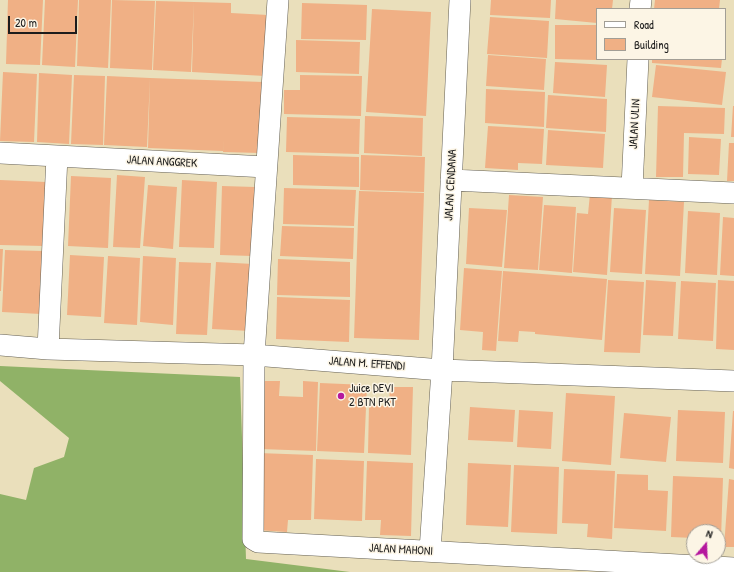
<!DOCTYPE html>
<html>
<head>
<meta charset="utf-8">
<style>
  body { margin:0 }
  #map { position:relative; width:734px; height:572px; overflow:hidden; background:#eadfbb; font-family:"Patrick Hand",sans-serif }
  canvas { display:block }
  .legend { position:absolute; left:596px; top:8px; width:130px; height:52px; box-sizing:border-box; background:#fcf5e5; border:1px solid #a29e95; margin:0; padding:5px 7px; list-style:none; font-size:12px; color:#1c1c1c }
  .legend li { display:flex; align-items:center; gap:8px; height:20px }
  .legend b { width:20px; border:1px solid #a29e95 }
  .north { position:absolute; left:686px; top:524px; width:40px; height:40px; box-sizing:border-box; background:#fcf5e5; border:1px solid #a29e95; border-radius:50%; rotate:19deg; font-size:11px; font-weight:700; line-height:16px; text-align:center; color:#1c1c1c }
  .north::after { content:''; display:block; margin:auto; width:14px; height:18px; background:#b5179e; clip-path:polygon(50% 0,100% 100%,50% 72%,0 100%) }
  .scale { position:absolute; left:8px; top:16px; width:69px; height:18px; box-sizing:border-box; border:2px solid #1c1c1c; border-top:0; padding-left:5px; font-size:12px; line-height:14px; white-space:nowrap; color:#1c1c1c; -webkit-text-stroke:3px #fcf5e5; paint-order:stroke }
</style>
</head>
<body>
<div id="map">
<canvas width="734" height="572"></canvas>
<ul class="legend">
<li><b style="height:5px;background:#fff"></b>Road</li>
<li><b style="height:11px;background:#f0b085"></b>Building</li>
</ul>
<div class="north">N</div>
<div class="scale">20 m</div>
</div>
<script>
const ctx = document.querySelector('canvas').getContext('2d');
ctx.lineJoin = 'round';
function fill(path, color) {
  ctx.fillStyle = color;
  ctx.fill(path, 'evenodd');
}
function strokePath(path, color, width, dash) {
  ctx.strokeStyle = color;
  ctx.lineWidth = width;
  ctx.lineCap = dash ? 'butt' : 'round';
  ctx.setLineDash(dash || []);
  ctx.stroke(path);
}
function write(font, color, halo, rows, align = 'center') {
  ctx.font = font + ' "Patrick Hand",sans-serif';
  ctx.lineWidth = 3;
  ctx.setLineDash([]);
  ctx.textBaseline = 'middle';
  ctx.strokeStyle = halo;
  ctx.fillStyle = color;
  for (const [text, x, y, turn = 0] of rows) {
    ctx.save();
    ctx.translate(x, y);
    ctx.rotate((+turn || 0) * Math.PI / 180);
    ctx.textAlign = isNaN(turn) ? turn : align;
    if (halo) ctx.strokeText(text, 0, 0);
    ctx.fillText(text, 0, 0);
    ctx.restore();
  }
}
const forest = new Path2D(`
  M0,366L240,377L246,559L350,572H0V494L26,500L34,468L64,457L69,438L0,381Z`);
const building = new Path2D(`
  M8,0H43L40,65L6,64Z
  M45,0H78L75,67L42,65Z
  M79,0H111L108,68L77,66Z
  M112,0L155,1L152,70L110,68Z
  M491,0H551L550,18L490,15Z
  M556,0H613L612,9H597V23L555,19Z
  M655,0H720L719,9H654Z
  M156,1L194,2L191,72L153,70Z
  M194,2L231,3V13L268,15L265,76L192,72Z
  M302,3L367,5L366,40L301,39Z
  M372,9L431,12L426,116L366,112Z
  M490,17L549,21L547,58L487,54Z
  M555,25H597V60L555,59Z
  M296,40L360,42L359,74L296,72Z
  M488,55L546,59L544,90L486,86Z
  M652,59H722L721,68L652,63Z
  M555,62L607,65L605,97L553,93Z
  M656,65L726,72L722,105L652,97Z
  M3,72L37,74L34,142L0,141Z
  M39,73L72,75L69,144L37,142Z
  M74,75L105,76L103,145L71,144Z
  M300,75L362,76L361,116L284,114V90H300Z
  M107,76L150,78L147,147L104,145Z
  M150,78L263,82L260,153L223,152L224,133L223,151L148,148Z
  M486,89L545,92L544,127L485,123Z
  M548,95L607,99L606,132L546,128Z
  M658,106L725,108L724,134L684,133L683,177H656Z
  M733,106H734V137H731Z
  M365,116L423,118L422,156L364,153Z
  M287,117L360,119L359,154L286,152Z
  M488,126L544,129L542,164L518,163V170L485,168Z
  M548,130L605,134L603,168L546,165Z
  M689,137L721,139L719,175L688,174Z
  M729,143H734V181H727Z
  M293,155L359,157V187L293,185Z
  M361,155L425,157L424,192L360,190Z
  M117,175L145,177L140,248L113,247Z
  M71,176L111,178L108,248L68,246Z
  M0,180L46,182L44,246L0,245Z
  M182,180L217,182L214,248L179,247Z
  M148,185L177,187L173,249L143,246Z
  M222,186L255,187L252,256L220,255Z
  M284,188L356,190L354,226L283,224Z
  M359,191L424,193L419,340L354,338Z
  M590,194L612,195L607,275L573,272L577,213L588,214Z
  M509,195L543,197L538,270L504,268Z
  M649,200L684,202L680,276L645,274Z
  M544,205L576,207L572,273L539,270Z
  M469,208L507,210L502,267L466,264Z
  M614,208L646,210L642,274L610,272Z
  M688,211L720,213L717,275L685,273Z
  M723,217L734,218V276L720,275Z
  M282,226L354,228L353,259L280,256Z
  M0,249H3L1,291H0Z
  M5,250L43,251L41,314L2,312Z
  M70,255L104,257L101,317L67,315Z
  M108,256L140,258L137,325L104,323Z
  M143,256L176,258L173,325L140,322Z
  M278,259L350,262V297L277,295Z
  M179,262L211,263L207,335L176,334Z
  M216,262L253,264L250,331L212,329Z
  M464,268L502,271L496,351L482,350L483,332L460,330Z
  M503,271L607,279L602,340L535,334V332L519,331L518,342L498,341Z
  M608,280L644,282L640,353L604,352Z
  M646,280L676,282L673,336L643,335Z
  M718,280L734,281V350L716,349Z
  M681,281L716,283L713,341L678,339Z
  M277,297L350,300L349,342L276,339Z
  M262,381H280L279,396L303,397V381L318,382L316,451L260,449Z
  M320,383L367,385L364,453L317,451Z
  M390,387H413L411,455L368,453L369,405L389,406Z
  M566,393L615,396L611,465L562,461Z
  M470,407L515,410L513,442L468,440Z
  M519,410L553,412L551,449L517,447Z
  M678,410L725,412L723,463L676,461Z
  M733,411H734V469L729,468Z
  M624,413L671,417L666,462L620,458Z
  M258,453L313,455L311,520H288L287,532L256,530Z
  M316,459L364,461L362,521L314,519Z
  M367,461L413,463L411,536L380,535L381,520H365Z
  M468,463L511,465L508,527L466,525Z
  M514,465L559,467L557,534L511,532Z
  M564,469L615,471L612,539L587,537L588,524L562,523Z
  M617,474L648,475V490L668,491L666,531L614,528Z
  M673,476L723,478L721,539L718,538V532H694V538L671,537Z
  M729,479L734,480V547H724Z`);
const street = new Path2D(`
  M278,0L254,355L253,539L258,542L734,568
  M640,9L641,0
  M0,153L266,167
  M451,180L734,193
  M632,188L638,59
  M0,345L48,349L254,355L442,370L734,381
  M48,349L57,156
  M430,551L442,370L460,0`);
const markers = [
  [341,396,4,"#b5179e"]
];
const streetNames = [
  ["JALAN ULIN",635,124,-87],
  ["JALAN ANGGREK",162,162,3],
  ["JALAN CENDANA",451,185,-87],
  ["JALAN M. EFFENDI",367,364,4],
  ["JALAN MAHONI",401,550,3]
];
const poiNames = [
  ["Juice DEVI",349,389],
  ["2 BTN PKT",349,403]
];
fill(forest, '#90b267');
fill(building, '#f0b085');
strokePath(street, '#646054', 22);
strokePath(street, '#fff', 21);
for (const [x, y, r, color] of markers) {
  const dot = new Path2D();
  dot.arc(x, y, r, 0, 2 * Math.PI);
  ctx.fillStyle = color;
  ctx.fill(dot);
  strokePath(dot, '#fcf5e5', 1.5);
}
write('12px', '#1c1c1c', '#fcf5e5', streetNames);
write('12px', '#1c1c1c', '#fcf5e5', poiNames, 'left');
</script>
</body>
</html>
